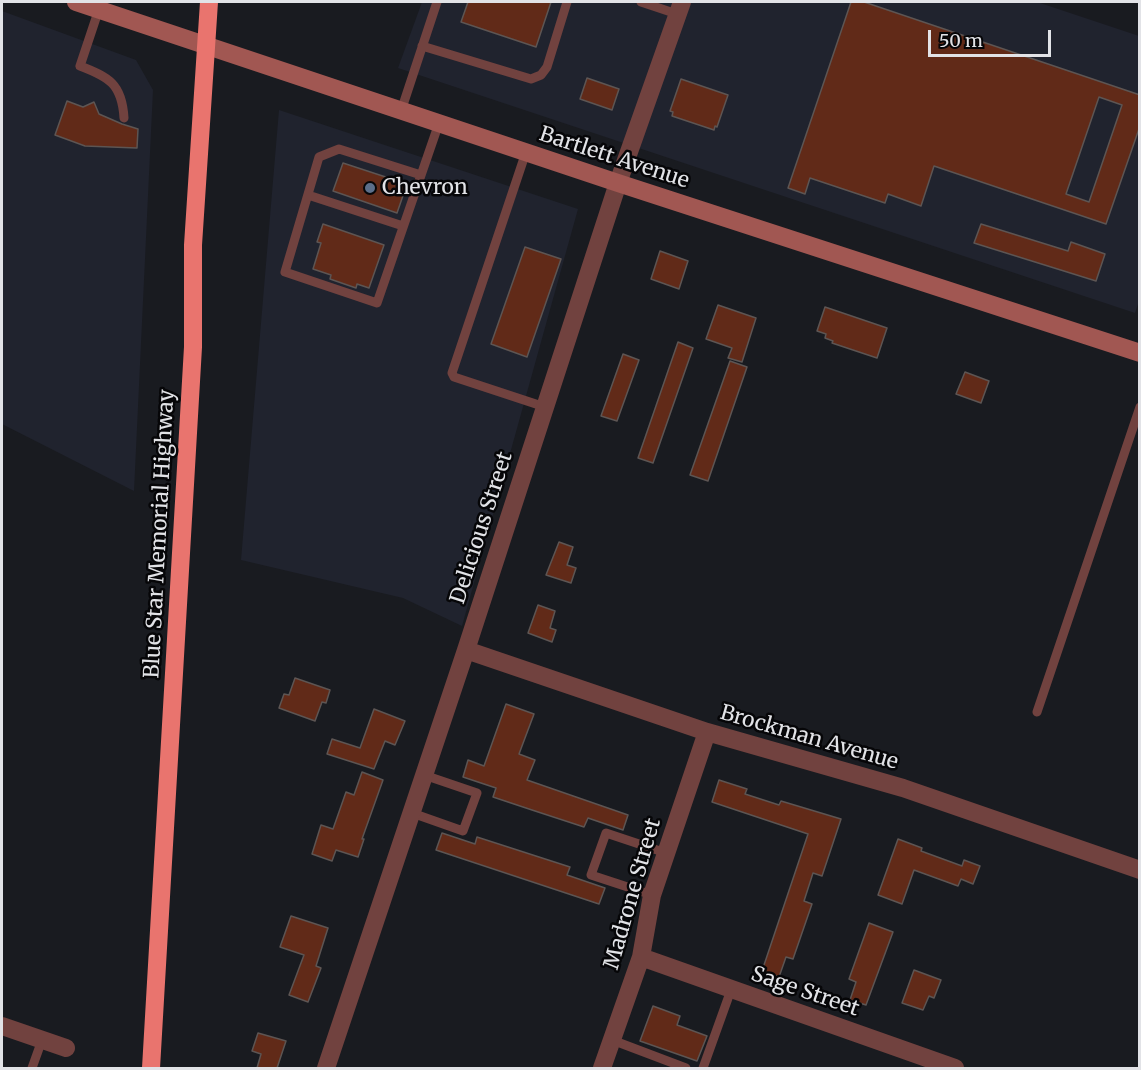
<!DOCTYPE html>
<html>
<head>
<meta charset="utf-8">
<style>
  body { margin:0 }
  #map { position:relative; width:1141px; height:1070px; overflow:hidden; background:#191b20; font-family:Merriweather,serif }
  canvas { display:block }
  .frame { position:absolute; inset:0; border:3px solid #e2e3e7; pointer-events:none }
  .scale { position:absolute; left:928px; top:30px; width:123px; height:27px; box-sizing:border-box; border:3px solid #e2e3e7; border-top:0; padding-left:8px; font-size:18px; line-height:21px; white-space:nowrap; color:#e2e3e7; -webkit-text-stroke:4px #060608; paint-order:stroke }
</style>
</head>
<body>
<div id="map">
<canvas width="1141" height="1070"></canvas>
<div class="frame"></div>
<div class="scale">50 m</div>
</div>
<script>
const ctx = document.querySelector('canvas').getContext('2d');
ctx.lineJoin = 'round';
function fill(path, color) {
  ctx.fillStyle = color;
  ctx.fill(path, 'evenodd');
}
function strokePath(path, color, width, dash) {
  ctx.strokeStyle = color;
  ctx.lineWidth = width;
  ctx.lineCap = dash ? 'butt' : 'round';
  ctx.setLineDash(dash || []);
  ctx.stroke(path);
}
function write(font, color, halo, rows, align = 'center') {
  ctx.font = font + ' Merriweather,serif';
  ctx.lineWidth = 5;
  ctx.setLineDash([]);
  ctx.textBaseline = 'middle';
  ctx.strokeStyle = halo;
  ctx.fillStyle = color;
  for (const [text, x, y, turn = 0] of rows) {
    ctx.save();
    ctx.translate(x, y);
    ctx.rotate((+turn || 0) * Math.PI / 180);
    ctx.textAlign = isNaN(turn) ? turn : align;
    if (halo) ctx.strokeText(text, 0, 0);
    ctx.fillText(text, 0, 0);
    ctx.restore();
  }
}
const built = new Path2D(`
  M422,2H1037L1139,36V301L1135,313L398,68Z
  M2,11L136,60L153,90L134,491L2,424Z
  M279,110L578,209L462,626L403,598L241,560Z`);
const building = new Path2D(`
  M468,2H551L536,47L461,22Z
  M851,2H864L1140,95V126L1106,224L934,166L921,206L888,194L885,203L810,178L805,194L788,188ZM1099,97L1122,105L1089,202L1066,194Z
  M587,78L619,89L612,110L580,99Z
  M681,79L728,95L717,127L715,126L714,130L672,116L673,112L670,111Z
  M67,101L83,107L94,102L99,114L122,124L138,129L137,148L85,146L55,135Z
  M343,163L407,184L397,213L333,191Z
  M323,224L384,245L369,288L357,284L356,288L330,279L331,275L313,269L321,243L317,242Z
  M981,224L1068,251L1071,242L1105,254L1096,281L974,243Z
  M525,247L561,259L527,357L491,344Z
  M660,251L688,261L679,289L651,279Z
  M718,305L756,318L742,362L728,358L732,348L706,339Z
  M825,307L887,328L877,358L832,343L833,341L825,338L826,334L817,331Z
  M678,342L693,348L653,463L638,458Z
  M623,354L639,360L617,421L601,416Z
  M730,361L747,367L708,481L690,475Z
  M965,372L989,381L981,403L956,394Z
  M559,542L573,547L567,565L576,568L571,583L546,575Z
  M538,605L555,611L550,628L556,630L552,642L528,633Z
  M295,678L330,690L326,703L322,702L315,721L279,708L284,694L289,695Z
  M506,704L534,714L519,754L535,760L527,780L628,815L623,830L588,818L584,827L532,810L493,797L496,788L463,777L468,760L484,766Z
  M374,709L405,721L395,745L385,741L374,769L327,754L332,739L360,748Z
  M362,772L383,780L362,839H364L358,857L336,850L332,861L312,854L321,825L333,829L346,792L354,795Z
  M719,780L747,789L745,794L779,805L781,801L841,819L822,876L813,873L804,901L812,904L793,959L786,957L779,977L762,971L808,834L712,802Z
  M442,833L475,844L477,837L570,867L567,875L605,888L599,904L436,850Z
  M898,839L922,848L921,851L962,866L964,860L980,866L973,884L961,879L958,886L914,870L902,904L878,895Z
  M291,916L328,928L316,966L321,968L308,1002L289,995L304,955L280,947Z
  M869,923L893,932L866,1005L850,1000L856,982L849,979Z
  M914,970L941,980L934,998L929,996L923,1010L902,1003Z
  M653,1006L680,1016L677,1025L707,1036L697,1061L640,1041Z
  M258,1033L286,1041L277,1068H257L261,1054L252,1051Z`);
const lane = new Path2D(`
  M641,2L677,14
  M99,9L80,66C109,77 122,84 124,118
  M422,46L531,79L541,75L547,67L567,2
  M401,111L437,2
  M526,152L452,373L454,377L545,407
  M421,175L339,149L319,157L285,272L377,303L439,123
  M308,195L403,226
  M1037,712L1140,407
  M412,813L463,831L477,793L424,775
  M652,895L591,875L606,833L666,853
  M612,1040L686,1068
  M32,1068L42,1040
  M703,1068L731,990`);
const street = new Path2D(`
  M466,650L707,732L903,788L1140,870
  M641,957L955,1068
  M2,1026L66,1048
  M326,1068L466,650L618,183L682,2
  M602,1068L641,957L652,895L707,732`);
const secondary = new Path2D(`
  M76,2L618,183L1140,353`);
const highway = new Path2D(`
  M151,1068L193,347V245L209,2`);
const markers = [
  [370,188,6,"#5c6f8a"]
];
const streetNames = [
  ["Bartlett Avenue",614,158,18],
  ["Delicious Street",482,528,-72],
  ["Blue Star Memorial Highway",160,534,-87],
  ["Brockman Avenue",809,738,16],
  ["Madrone Street",633,894,-74],
  ["Sage Street",805,992,19]
];
const poiNames = [
  ["Chevron",382,188]
];
fill(built, '#20232e');
fill(building, '#612a18');
strokePath(building, '#5d5553', 1.5);
strokePath(lane, '#71423f', 9);
strokePath(street, '#71423f', 18);
strokePath(secondary, '#a15752', 18);
strokePath(highway, '#e9746e', 18);
for (const [x, y, r, color] of markers) {
  const dot = new Path2D();
  dot.arc(x, y, r, 0, 2 * Math.PI);
  ctx.fillStyle = color;
  ctx.fill(dot);
  strokePath(dot, '#060608', 2);
}
write('21px', '#e2e3e7', '#060608', streetNames);
write('21px', '#e2e3e7', '#060608', poiNames, 'left');
</script>
</body>
</html>
